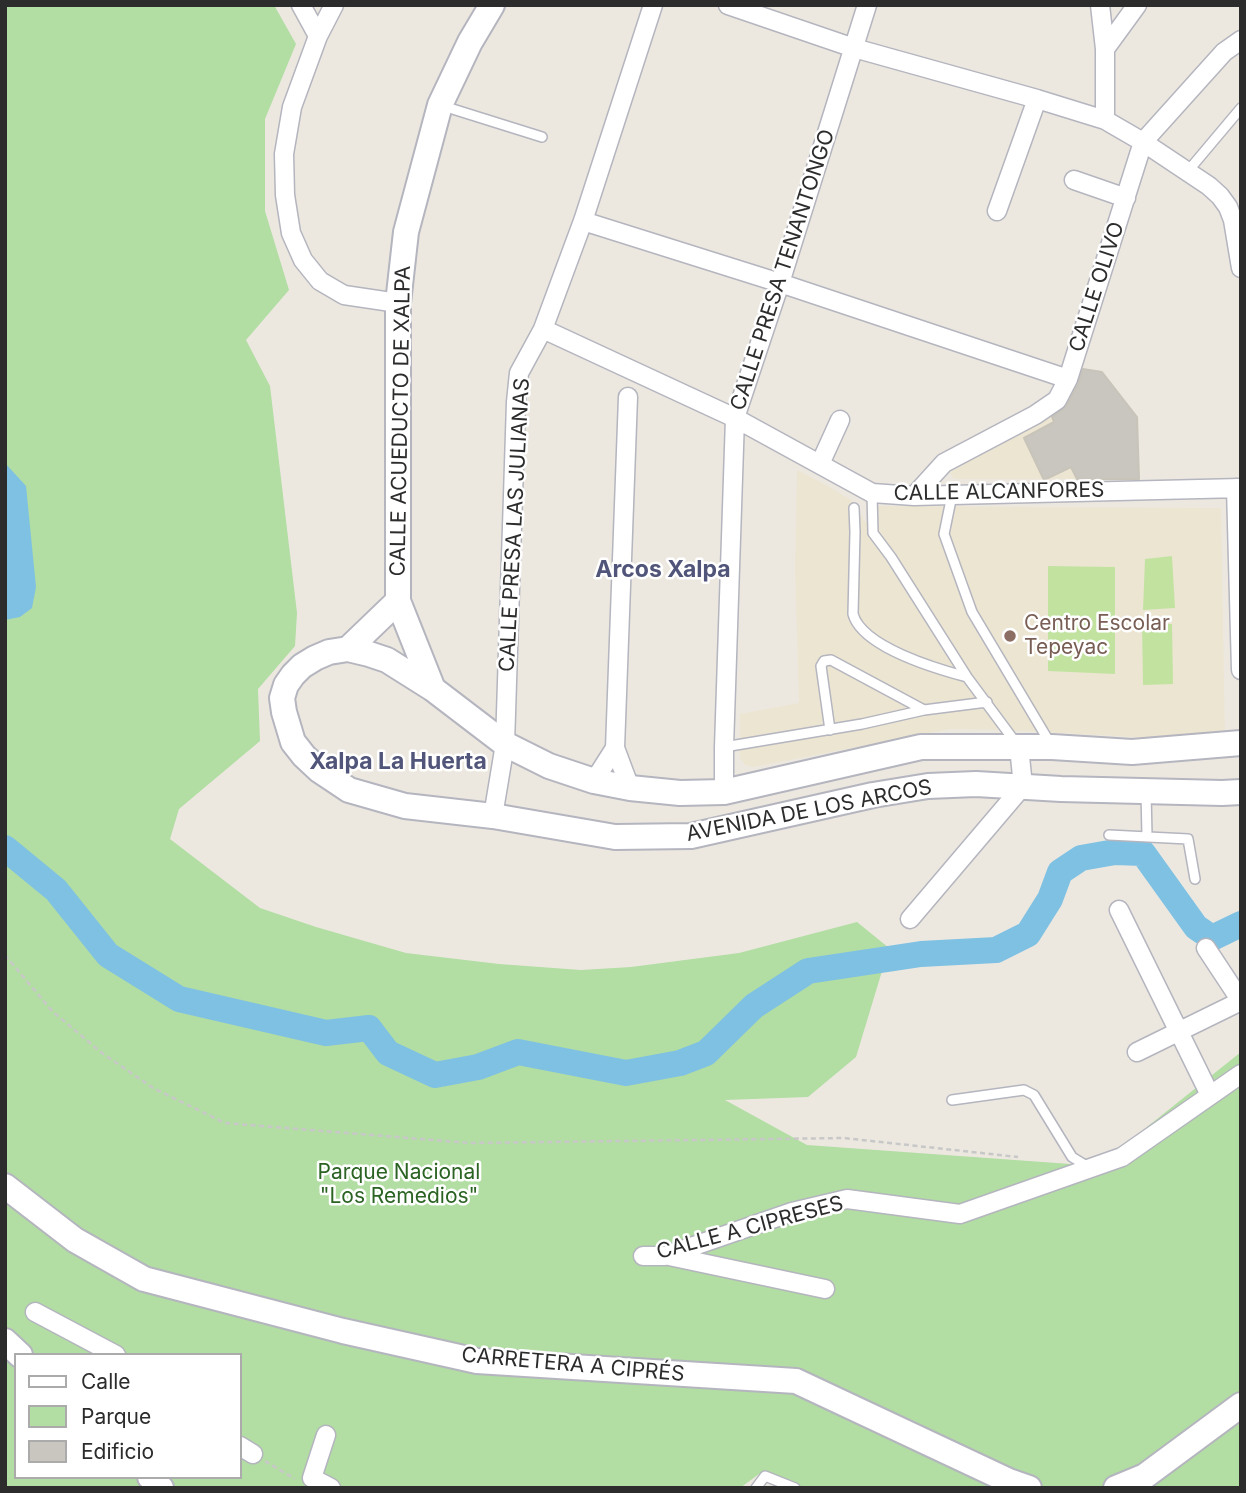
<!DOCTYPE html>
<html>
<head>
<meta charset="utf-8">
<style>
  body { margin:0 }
  #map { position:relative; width:1246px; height:1493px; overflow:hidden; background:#ece8e0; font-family:Inter,sans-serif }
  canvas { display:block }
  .frame { position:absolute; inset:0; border:7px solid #2c2c2c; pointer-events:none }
  .legend { position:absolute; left:14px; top:1353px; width:228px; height:126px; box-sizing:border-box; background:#fff; border:2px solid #ababab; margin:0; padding:9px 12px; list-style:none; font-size:21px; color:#2c2c2c }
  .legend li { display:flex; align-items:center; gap:14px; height:35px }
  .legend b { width:35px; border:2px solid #ababab }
</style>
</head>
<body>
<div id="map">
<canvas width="1246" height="1493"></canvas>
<div class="frame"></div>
<ul class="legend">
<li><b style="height:9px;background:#fff"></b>Calle</li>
<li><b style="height:19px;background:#b2dda3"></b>Parque</li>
<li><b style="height:19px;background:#c8c6be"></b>Edificio</li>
</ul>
</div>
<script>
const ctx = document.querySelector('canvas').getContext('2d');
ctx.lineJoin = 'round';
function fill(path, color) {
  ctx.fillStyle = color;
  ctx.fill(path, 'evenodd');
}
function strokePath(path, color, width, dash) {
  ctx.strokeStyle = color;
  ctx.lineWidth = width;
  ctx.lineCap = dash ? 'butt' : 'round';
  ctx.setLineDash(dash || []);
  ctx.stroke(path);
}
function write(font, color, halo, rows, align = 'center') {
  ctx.font = font + ' Inter,sans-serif';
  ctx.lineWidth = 5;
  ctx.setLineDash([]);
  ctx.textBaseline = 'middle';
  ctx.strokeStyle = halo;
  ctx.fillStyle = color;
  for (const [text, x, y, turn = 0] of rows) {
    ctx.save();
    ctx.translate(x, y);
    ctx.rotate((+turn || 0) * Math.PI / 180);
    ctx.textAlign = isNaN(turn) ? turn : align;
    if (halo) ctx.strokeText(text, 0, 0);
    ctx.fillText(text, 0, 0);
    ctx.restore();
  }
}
const education = new Path2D(`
  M1079,368L1102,372L1137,417L1139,479H957L953,478L950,473L952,468L1021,431Z
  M797,470L826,485L853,501L864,521L868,523L880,514L874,506L1221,508L1225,738L1174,739L1004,730L950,729L753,767L745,765L740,758V714L799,703L795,569Z`);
const green = new Path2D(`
  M5,5H274L296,44L265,119V211L289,290L246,340L270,386L297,613L295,646L258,689L260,741L179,809L170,839L260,908L316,927L406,953L499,964L581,970L631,967L739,953L857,922L889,948L856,1057L808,1097L725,1100L807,1145L1098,1166L1241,1052V1488H804L759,1474L740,1488H5ZM16,1355H240V1477H16Z`);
const pitch = new Path2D(`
  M1172,556L1175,608L1143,610L1145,559Z
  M1048,566L1115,567V674L1048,671Z
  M1142,623L1172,624L1173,684L1143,685Z`);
const water = new Path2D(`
  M5,463L26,486L36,587L32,608L20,617L5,620Z`);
const river = new Path2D(`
  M5,848L56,890L108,955L179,999L326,1033L369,1028L388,1053L435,1075L478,1067L518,1052L626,1073L680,1063L706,1053L754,1006L808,971L921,954L996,950L1028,934L1050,899L1060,872L1081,858L1115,852L1143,853L1196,927L1212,938L1241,924`);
const building = new Path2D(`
  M1083,369L1102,372L1137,417L1139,479H1077L1071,467L1044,480L1024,438L1054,422L1052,417L1067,405L1078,384Z`);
const path = new Path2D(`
  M5,955L52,1011L102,1053L153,1088L225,1123L470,1143L844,1138L1018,1157
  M265,1461L295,1479`);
const lane = new Path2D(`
  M443,106L542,137
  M1188,171L1241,108
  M872,493L873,533L891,557L967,677L1016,743
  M952,495L944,534L972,612L1050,743
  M854,508L855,532L853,614C862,647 937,669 967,677
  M830,730L821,666L824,661L831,660L924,710
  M724,747L862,724L924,710L987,702
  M1146,792L1147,836
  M1109,835L1188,839L1195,879
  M952,1100L1024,1090L1034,1095L1072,1157L1090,1168
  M756,1488L765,1476L795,1488`);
const street = new Path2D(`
  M301,5L318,36
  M334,5L318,36L292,107L284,154L285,195L291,233L303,260L320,281L344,295L398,303
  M728,5L854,48L1037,99L1105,120L1143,142L1209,186L1220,196L1228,207L1233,220L1241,268
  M1100,5L1105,49V120
  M1105,49L1137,5
  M1074,180L1126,198
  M997,211L1037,99
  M583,221L780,283L1068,379
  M543,329L735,418L872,493L914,496L952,495L1241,488
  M628,397L615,748L630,788
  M820,464L840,420
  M1236,488L1241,670
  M914,496L944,463L1035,415L1057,400L1068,379L1143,142L1224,52L1241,40
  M594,781L615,748
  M724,792V747L735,418L780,283L867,5
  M493,816L505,744L516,402L519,373L543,329L583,221L653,5
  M1119,910L1210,1095
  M910,919L1023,786L1019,747
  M1137,1052L1241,1001L1206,948
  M643,1256H665L792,1212L847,1199L960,1214L1122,1157L1241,1074
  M669,1256L825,1289
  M35,1312L116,1355
  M326,1435L312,1478L331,1488
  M240,1446L253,1454`);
const secondary = new Path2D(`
  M348,649L398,601
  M433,689L398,601V303L406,232L440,105L470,42L492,5
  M1241,743L1132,752L1052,747H921L724,792L680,793L630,788L594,781L549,766L505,744L433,689L387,660L369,654L348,649L329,652L315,658L302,666L293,675L286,685L282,698L284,712L293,742L304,756L319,770L349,790L405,806L493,816L615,837L691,836L873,795L928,786L976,784L1061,789L1222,793L1241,792
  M5,1186L75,1240L144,1279L343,1331L477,1361L796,1381L1009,1481L1029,1488
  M5,1341L20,1355
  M150,1477L161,1488
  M1116,1488L1145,1476L1241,1405`);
const markers = [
  [1010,636,7,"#8d6e63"]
];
const streetNames = [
  ["CALLE PRESA TENANTONGO",783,270,-72],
  ["CALLE OLIVO",1097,287,-72],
  ["CALLE ACUEDUCTO DE XALPA",401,421,-89],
  ["CALLE ALCANFORES",999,492,-1],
  ["CALLE PRESA LAS JULIANAS",515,525,-87],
  ["AVENIDA DE LOS ARCOS",809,811,-11],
  ["CALLE A CIPRESES",750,1228,-15],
  ["CARRETERA A CIPRÉS",573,1365,5]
];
const educationNames = [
  ["Centro Escolar",1024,624],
  ["Tepeyac",1024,648]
];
const parkNames = [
  ["Parque Nacional",399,1173],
  ["\"Los Remedios\"",399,1197]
];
const neighbourhoodNames = [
  ["Arcos Xalpa",663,570],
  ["Xalpa La Huerta",398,762]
];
fill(education, '#ece5d2');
fill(green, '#b2dda3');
fill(pitch, '#c2e3a0');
fill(water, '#7fc1e3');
strokePath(river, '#7fc1e3', 26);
fill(building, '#c8c6be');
strokePath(building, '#c8c4ba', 2);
strokePath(lane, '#b4b5be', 12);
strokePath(street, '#b4b5be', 21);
strokePath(secondary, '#b4b5be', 28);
strokePath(path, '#c8c8c8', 2.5, [5, 3.5]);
strokePath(lane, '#fff', 9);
strokePath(street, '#fff', 18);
strokePath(secondary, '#fff', 24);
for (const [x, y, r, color] of markers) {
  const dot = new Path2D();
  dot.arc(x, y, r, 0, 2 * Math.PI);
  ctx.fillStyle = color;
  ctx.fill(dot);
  strokePath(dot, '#fff', 2.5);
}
write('21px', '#2c2c2c', '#fff', streetNames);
write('21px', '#785e54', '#fff', educationNames, 'left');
write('21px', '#2b6323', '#fff', parkNames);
write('bold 23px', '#515579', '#fff', neighbourhoodNames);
</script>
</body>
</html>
